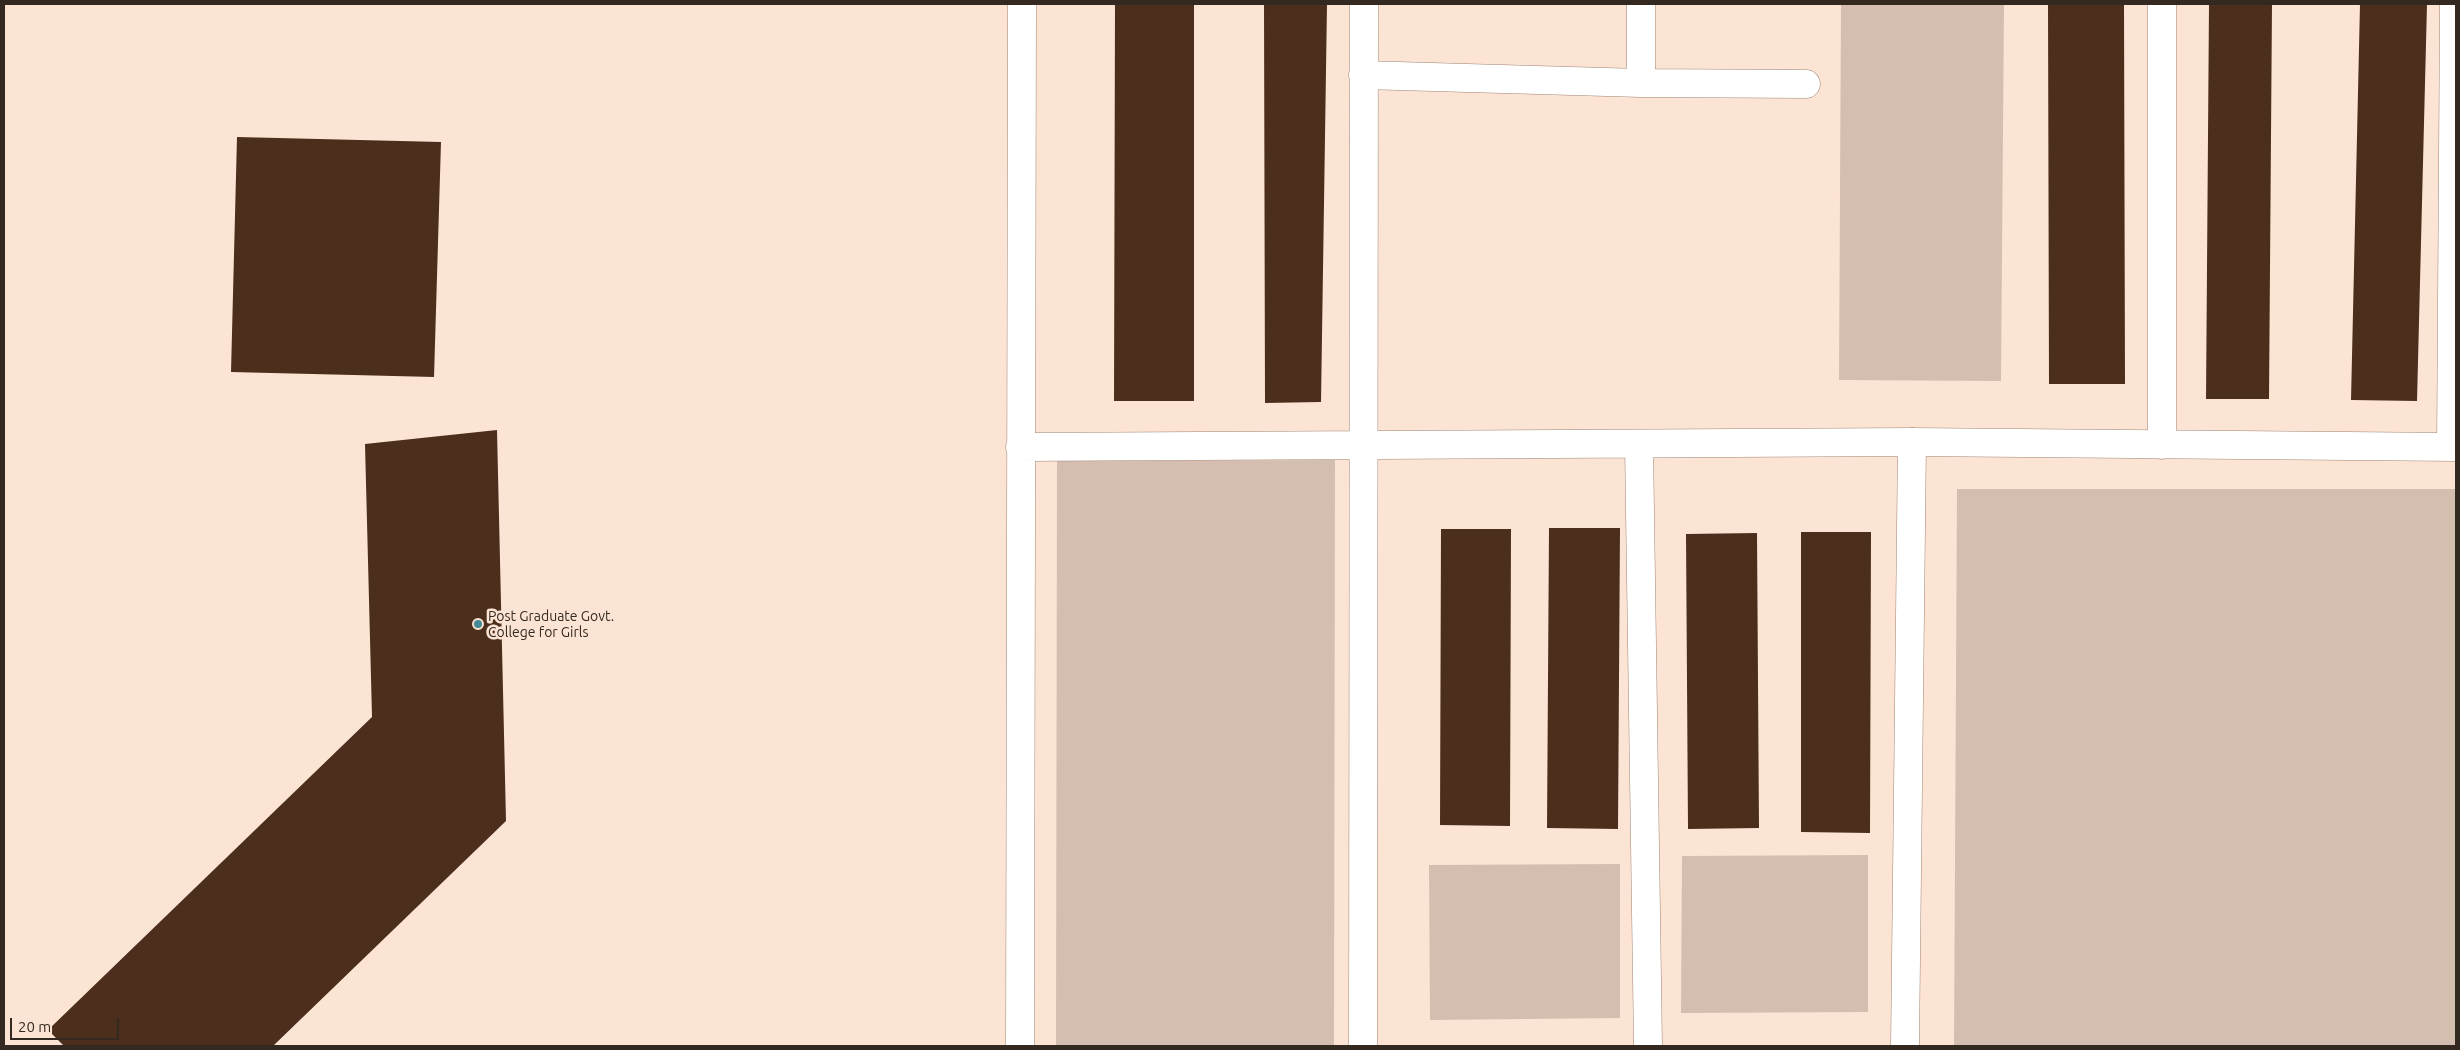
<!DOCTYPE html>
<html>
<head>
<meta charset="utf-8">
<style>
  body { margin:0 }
  #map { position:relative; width:2460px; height:1050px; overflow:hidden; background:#fce4d4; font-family:Ubuntu,sans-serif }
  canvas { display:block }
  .frame { position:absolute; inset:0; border:5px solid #342921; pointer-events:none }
  .scale { position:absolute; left:10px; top:1018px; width:109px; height:22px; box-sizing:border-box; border:2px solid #342921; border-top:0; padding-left:6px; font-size:15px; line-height:18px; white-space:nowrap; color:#342921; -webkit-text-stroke:4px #fce4d4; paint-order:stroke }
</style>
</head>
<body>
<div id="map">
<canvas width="2460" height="1050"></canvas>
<div class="frame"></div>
<div class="scale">20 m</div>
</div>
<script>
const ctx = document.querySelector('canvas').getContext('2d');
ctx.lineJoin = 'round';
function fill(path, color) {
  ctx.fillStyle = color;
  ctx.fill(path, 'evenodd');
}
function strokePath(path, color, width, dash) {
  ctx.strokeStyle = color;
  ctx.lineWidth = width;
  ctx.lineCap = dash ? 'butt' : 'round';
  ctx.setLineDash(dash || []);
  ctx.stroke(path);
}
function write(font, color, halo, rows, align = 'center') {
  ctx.font = font + ' Ubuntu,sans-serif';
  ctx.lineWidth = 5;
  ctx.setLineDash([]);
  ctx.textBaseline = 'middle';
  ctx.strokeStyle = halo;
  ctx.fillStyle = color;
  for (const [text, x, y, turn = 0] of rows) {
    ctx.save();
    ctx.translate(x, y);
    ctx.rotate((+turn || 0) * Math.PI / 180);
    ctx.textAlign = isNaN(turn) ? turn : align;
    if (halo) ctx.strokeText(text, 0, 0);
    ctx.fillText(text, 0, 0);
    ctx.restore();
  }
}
const green = new Path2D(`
  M1841,4H2004L2001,381L1839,380Z
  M1335,460L1334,1046H1056L1057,461Z
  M1957,489H2456V1046H1954Z
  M1868,855V1012L1681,1013L1682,856Z
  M1620,864V1018L1430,1020L1429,865Z`);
const building = new Path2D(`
  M1115,4H1194V401H1114Z
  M1264,4H1327L1321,402L1265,403Z
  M2048,4H2124L2125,384H2049Z
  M2209,4H2272L2269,399H2206Z
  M2360,4H2427L2417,401L2351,400Z
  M237,137L441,142L434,377L231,372Z
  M497,430L506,821L273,1046H64L48,1030L372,717L365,444Z
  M1549,528H1620L1618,829L1547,828Z
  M1441,529H1511L1510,826L1440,825Z
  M1801,532H1871L1870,833L1801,832Z
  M1757,533L1759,828L1688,829L1686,534Z`);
const street = new Path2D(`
  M1641,4V83
  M2162,4V445
  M1363,75L1641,83L1806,84
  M1639,445L1648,1046
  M1020,447L1912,442L2456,447
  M2451,447L2454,4
  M1020,1046L1022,4
  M1363,1046L1364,4
  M1905,1046L1912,442`);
const markers = [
  [478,624,5,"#448a94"]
];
const poiNames = [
  ["Post Graduate Govt.",488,616],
  ["College for Girls",488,632]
];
fill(green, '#d4beaf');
fill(building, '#4b2f1c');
strokePath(street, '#9f8472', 29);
strokePath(street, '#fff', 28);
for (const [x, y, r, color] of markers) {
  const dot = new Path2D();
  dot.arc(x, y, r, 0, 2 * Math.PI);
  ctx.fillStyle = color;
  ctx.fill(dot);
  strokePath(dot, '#fce4d4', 2);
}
write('14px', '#342921', '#fce4d4', poiNames, 'left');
</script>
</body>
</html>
